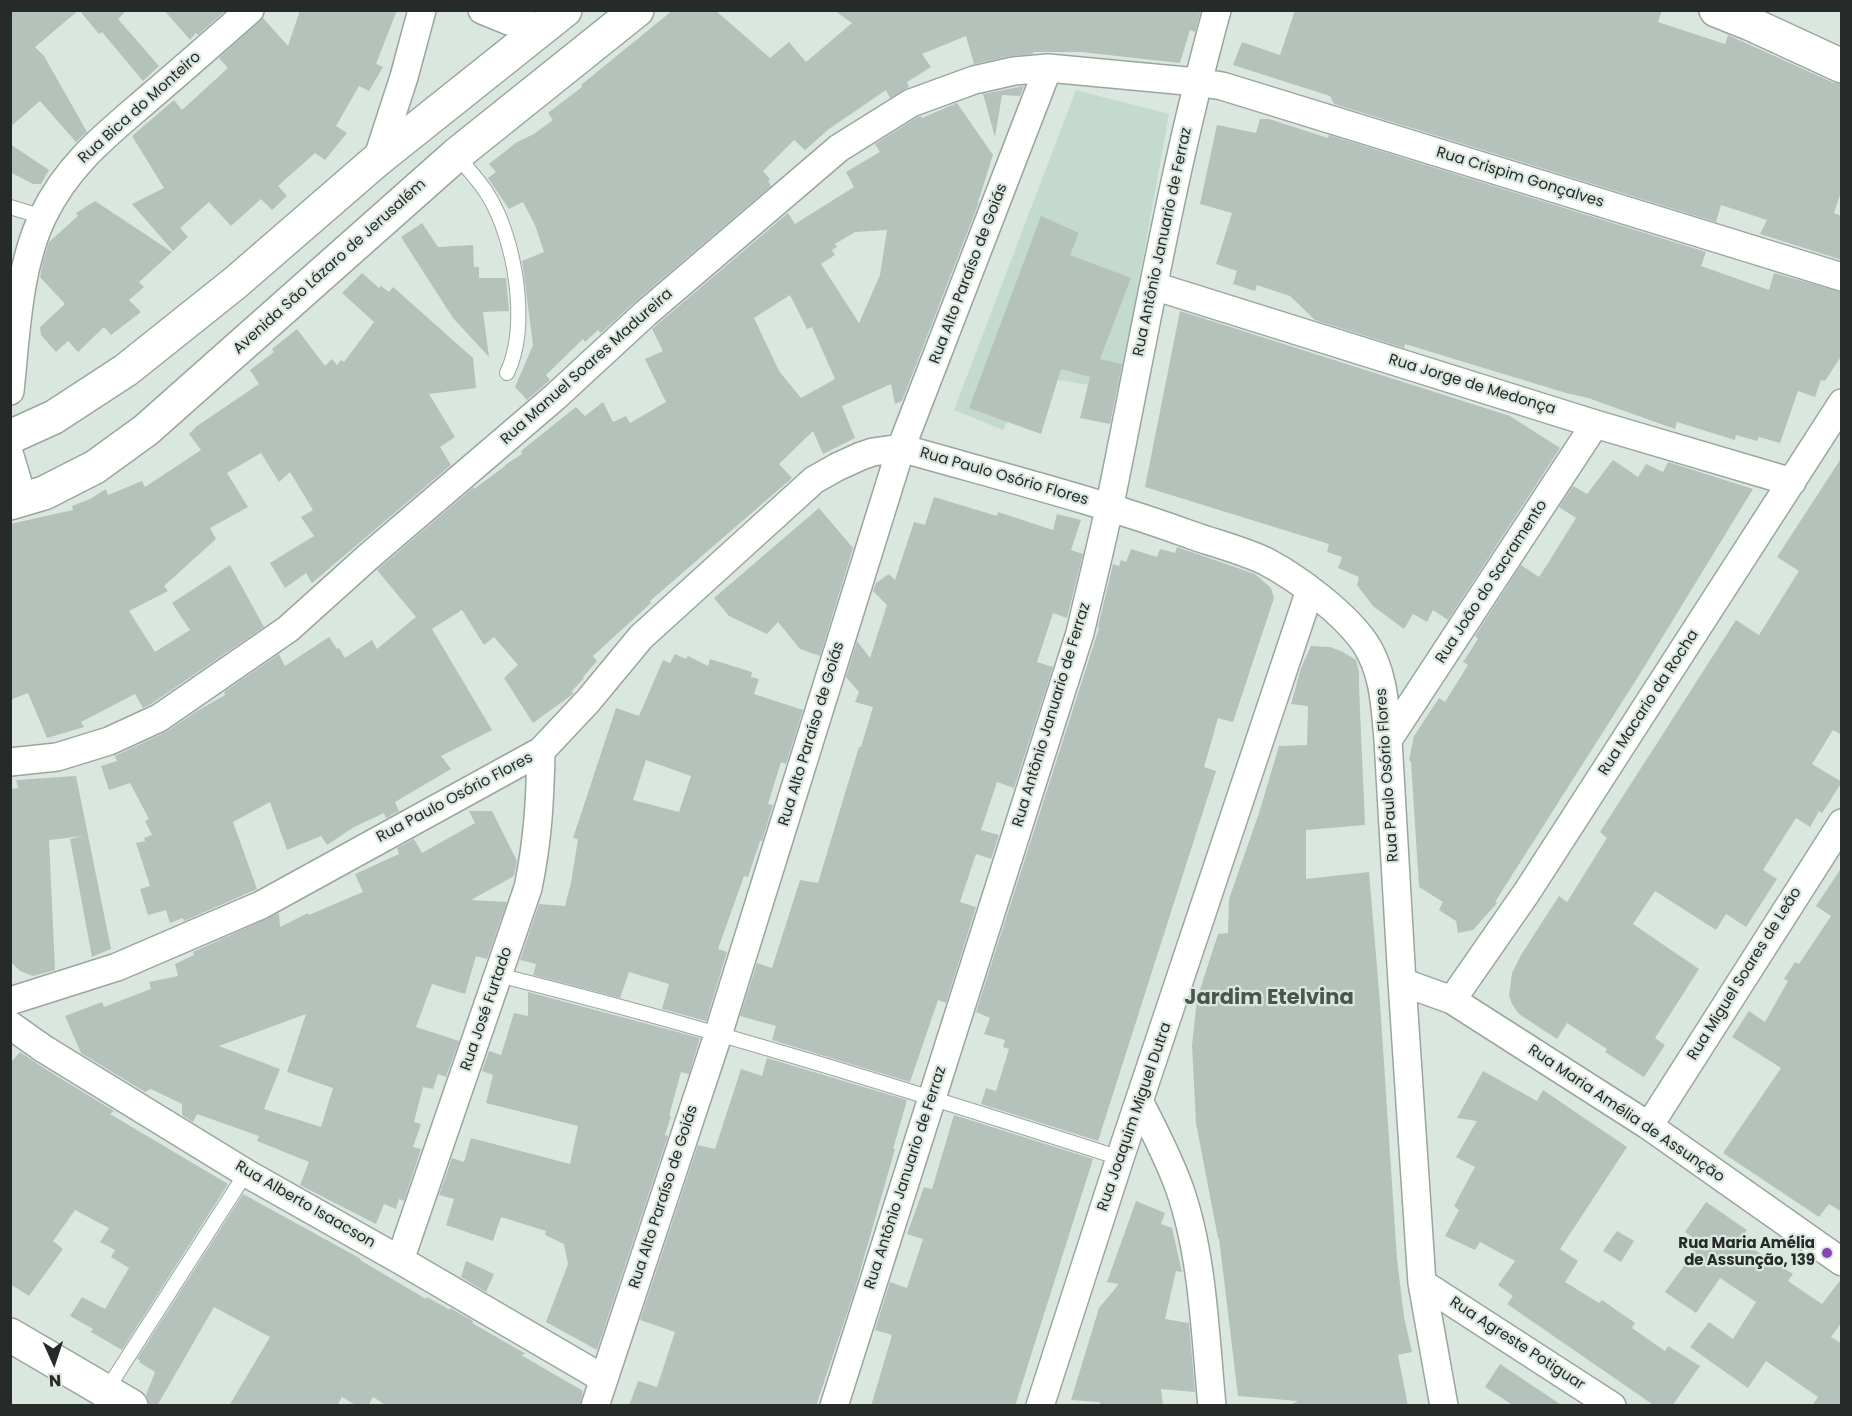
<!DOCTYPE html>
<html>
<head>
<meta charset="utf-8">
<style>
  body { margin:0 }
  #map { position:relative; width:1852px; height:1416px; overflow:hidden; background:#d9e7df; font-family:Poppins,sans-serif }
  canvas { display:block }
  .frame { position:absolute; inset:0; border:12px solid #262b29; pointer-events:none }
  .north { position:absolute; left:24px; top:1332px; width:60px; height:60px; -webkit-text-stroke:4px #d9e7df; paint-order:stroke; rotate:177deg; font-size:16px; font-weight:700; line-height:24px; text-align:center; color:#262b29 }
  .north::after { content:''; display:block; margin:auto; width:21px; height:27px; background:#262b29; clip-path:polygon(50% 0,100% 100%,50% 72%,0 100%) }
</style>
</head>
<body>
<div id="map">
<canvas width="1852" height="1416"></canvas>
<div class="frame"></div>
<div class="north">N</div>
</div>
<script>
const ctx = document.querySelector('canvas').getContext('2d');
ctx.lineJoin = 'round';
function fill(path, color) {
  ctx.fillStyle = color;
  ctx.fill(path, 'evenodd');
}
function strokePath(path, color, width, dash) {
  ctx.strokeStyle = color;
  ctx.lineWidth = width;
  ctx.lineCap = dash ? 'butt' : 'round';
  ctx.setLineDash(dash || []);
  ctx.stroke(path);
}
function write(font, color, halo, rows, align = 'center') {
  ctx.font = font + ' Poppins,sans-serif';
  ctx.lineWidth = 4.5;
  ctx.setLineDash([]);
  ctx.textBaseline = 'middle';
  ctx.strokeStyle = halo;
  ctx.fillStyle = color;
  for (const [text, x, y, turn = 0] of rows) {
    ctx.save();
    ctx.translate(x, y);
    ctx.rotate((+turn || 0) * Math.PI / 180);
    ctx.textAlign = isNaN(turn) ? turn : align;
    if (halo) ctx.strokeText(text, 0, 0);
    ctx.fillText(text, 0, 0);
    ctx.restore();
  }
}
const built = new Path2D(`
  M1076,90L1169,114L1124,364L1118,389L1030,376L1003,430L954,410Z`);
const building = new Path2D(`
  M10,10H79L35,47L44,56L87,132L76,142L40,101L10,127Z
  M79,10H127L118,19L159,66L143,81L102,32L99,34Z
  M164,10H226L198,35L196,33L190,40Z
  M300,10H397L376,64L383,67L369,91L359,86L336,126L347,133L325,160L315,153L278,186L287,196L272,210L261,199L231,226L209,202L180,228L188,237L173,251L132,204L164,188L132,136L174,100L182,110L228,68L219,58L263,18L288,46Z
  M673,10H715L770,58L789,42L806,62L852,23L834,10H1201L1195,32L1190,30L1180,63L1081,52H1033V54L1011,56L974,64L966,36L922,54L931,67L907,82L909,87L890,98L886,90L829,129L805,150L794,140L763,171L770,179L768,181L771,186L636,301L601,333L598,330L585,342L583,339L546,375L550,380L527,400L515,387L533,345L522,261L544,252L535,225L523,202L509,209L488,178L496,172L489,164L517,142L534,134L553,120L548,113L582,87L581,85Z
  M1295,10H1662L1658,22L1725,44L1728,35L1834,83L1842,84V189L1834,213L1842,216V260L1760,234L1767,220L1721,205L1716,222L1334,104L1330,96L1233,65L1242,42L1280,55Z
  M1024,86L1020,96L1002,95L995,137L983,94Z
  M957,103L993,155L978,202H979L902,401L895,404L891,384L842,406L855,438L823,454L813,431L779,464L792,478L650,601L651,603L593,656L597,661L583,677L584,678L571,692L574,693L573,694L533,723L504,678L518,665L494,637L484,645L462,610L432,629L492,730L441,756L451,769L395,802L399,811L386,818L384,813L354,827L327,845L321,836L287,850L270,802L233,822L257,889L184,921L183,918L170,923L166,910L148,915L140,889L150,886L136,843L145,841L144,838L152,835L145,821L149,819L130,783L109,790L101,766L117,761L115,756L166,732L197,711L225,695L224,692L279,654L285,666L329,637L337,649L339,648L345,658L372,640L377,649L416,617L377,570L474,487V489L505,466V465L522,454L521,451L576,407L585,416L603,402L613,422L626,416L630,423L666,402L645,359L663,351L652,329L788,213L795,224L854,187L846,172L880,152L875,144L918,117L921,116L922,118ZM887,230L880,275L859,323L821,264L835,255L832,250L837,247L835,244L855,232ZM790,295L807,329L812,327L835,379L801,398L779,371L754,318Z
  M1260,119H1269L1328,138L1329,135L1706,252L1701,266L1769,290L1774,273L1842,292V355L1825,381L1821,380L1815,397L1798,391L1780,443L1759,437L1757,441L1736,435L1735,440L1677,422L1675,429L1588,398L1566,393L1405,344L1404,348L1315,320L1290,296L1257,285L1255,291L1233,284L1237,271L1216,264L1232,213L1200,204L1217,125L1256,133Z
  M10,144L49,170L41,184H33L10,172Z
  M95,201L172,252L139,282L144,287L129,300L141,312L111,335L104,327L78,352L68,341L56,352L41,335L40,327L65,304L40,277L43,261L49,242L78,216L76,213Z
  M1041,216L1079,233L1070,255L1131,278L1100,359L1122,364L1110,424L1080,418L1090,377L1061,369L1041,434L969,408Z
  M422,223L438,247L473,245L474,267H479V278H506L509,311L483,312L489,357L453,318L401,237Z
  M362,273L379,288L381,286L389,292L393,287L473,358L476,388L429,394L455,437L440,447L451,465L312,583L306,573L285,588L270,563L314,536L301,517L313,510L290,472L279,482L261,453L227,473L248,507L210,528L216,539L164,586L168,591L129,611L155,652L190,630L172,603L230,565L264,627L151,704L143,708L135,694L81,722L84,727L47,738L28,693L10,700V524L73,510L72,506L90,499L106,489L108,495L142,481L145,487L201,450L189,434L197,426L259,384L250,370L274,352L272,349L297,329L325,366L332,359L337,365L341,360L344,362L374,322L342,293Z
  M1180,311L1510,416L1560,448L1448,620L1433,610L1427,622L1413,614L1404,629L1373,606L1357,585L1359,577L1338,568L1342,557L1327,552L1329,544L1145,487Z
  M1842,457V735L1833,730L1812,764L1842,782L1822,813L1819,811L1810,827L1796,818L1763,870L1777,879L1746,927L1726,914L1716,930L1655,891L1633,924L1699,969L1655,1038L1665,1045L1644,1077L1605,1052L1607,1049L1567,1023L1557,1039L1519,1014L1512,1004L1509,995L1512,973L1521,955L1559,896L1567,902L1607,838L1600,832L1736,620L1759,635L1799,571L1777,557Z
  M1613,460L1638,477L1646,464L1663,472L1668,462L1753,489L1643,669L1495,902L1497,903L1473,930L1458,933L1456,921L1439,910L1443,902L1419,887L1411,762L1409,760L1414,736L1439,698L1445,702L1468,665L1463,662L1478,639L1475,636L1521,565L1539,577L1550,560L1576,518L1559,507L1573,486L1587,494Z
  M934,497L997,516L998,512L1053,530L1057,514L1081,520L1071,550L1083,554L1067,618L1053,613L1037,662L1053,667L1014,788L997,782L981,830L999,835L991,859L976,854L960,902L976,907L946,1003L938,1000L910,1082L772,1040L776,1026L740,1016L757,963L772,968L800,880L818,883L859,747H861L873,707L855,702L859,692L846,677L857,641L870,658L887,605L873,591L876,583L889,574L895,580L914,522L925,525Z
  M819,508L853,548L820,656L800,649L778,622L767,634L729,616L714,598Z
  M1177,547L1255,574L1271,588L1274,598L1233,722L1218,718L1204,767L1216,771L1098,1141L981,1104L986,1088L996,1091L1009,1049L1003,1047L1005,1040L984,1034L990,1018L976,1012L1099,628L1098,627L1113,564L1119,566L1121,560L1126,562L1131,549L1157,557L1160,549L1175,553Z
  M1311,646L1330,647L1343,652L1356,660L1359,672V687L1365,825L1306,830V879L1369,872L1380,1003L1397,1259L1404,1317L1412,1352L1398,1355L1408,1406H1289L1298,1401L1238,1396L1219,1238H1218L1196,1123L1192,1046L1197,999L1218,934L1228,933L1229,899L1259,813L1279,746L1307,745L1308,706L1291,704L1301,668Z
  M675,654L686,659L688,656L708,666L710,659L752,672L751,677L759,679L754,694L803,710L786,764L781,762L768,804L773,805L762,841H760L748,877L744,876L718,949L727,952L706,1021L662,1009L669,984L629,972L620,998L533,975L536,964L520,960L539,904L565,906L571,883L578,839L573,838L616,708L639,716L663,660L670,663ZM646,760L691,776L679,812L633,800Z
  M76,776L111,949L92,957L70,839L83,836L49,840L55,970L33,976L20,971L10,961V789L18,788L16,780Z
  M469,811H492L517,861L514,876L471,900L507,902L487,959L476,956L465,994L432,984L416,1027L459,1041L446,1077L438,1074L433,1089L423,1087L414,1122L421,1124L413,1147L421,1149L404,1201L399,1199L396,1209L384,1204L376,1224L300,1185L309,1162L262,1143L257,1141L259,1136L197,1114L193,1122L182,1115V1104L151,1089L145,1092L81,1053L65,1016L102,1002L104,1007L151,989L149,982L178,976L175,964L194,955L193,952L279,913L280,927L308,913L309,915L363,892L355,874L399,854L397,848L414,839L422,853L475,823ZM306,1014L287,1072L333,1088L321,1127L264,1109L280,1069L219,1046Z
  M1842,867V1212L1829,1204L1819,1217L1723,1153L1781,1068L1732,1037L1749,1011L1765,1022L1788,981L1784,979L1795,962L1799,964L1831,916L1816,906Z
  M528,992L700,1038L689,1074L681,1072L669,1116H671L665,1135L668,1136L597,1350L546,1322L568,1264L564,1244L545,1235L546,1231L501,1217L493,1241L446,1225L454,1199L439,1195L452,1158L464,1162L471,1138L570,1164L578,1126L486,1103L493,1075L482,1071L489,1051L501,1055L514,1013L528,1016Z
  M20,1052L47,1070L114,1111L110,1114L228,1184L122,1350L91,1332L93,1329L70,1316L82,1297L105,1309L129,1268L111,1257L115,1250L100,1242L109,1228L75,1210L53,1241L63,1249L29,1296L10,1284V1063Z
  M767,1058L907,1100L893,1149H895L855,1289L816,1406H629L638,1381L657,1387L675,1332L640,1320L698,1145L715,1149L741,1069L762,1076Z
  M1483,1071L1537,1101L1543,1090L1627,1147L1560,1249L1578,1261L1565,1282L1599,1303L1602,1300L1635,1323L1632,1328L1665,1351L1668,1346L1700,1366L1672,1406H1655L1507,1304L1513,1296L1498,1285L1515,1261L1480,1242L1475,1250L1445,1236L1459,1210L1454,1206L1475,1167L1456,1157L1477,1121L1457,1118Z
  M954,1115L1093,1159L1015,1406H871L892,1335L875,1330L890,1282L907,1288L923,1239L907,1234L924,1187L932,1189Z
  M243,1194L361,1259L360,1260L426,1299L427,1297L450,1310V1308L473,1321L472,1323L526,1354L521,1355L583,1391L580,1406H387L373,1397L368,1406H357L342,1397L337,1406H229L270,1337L214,1307L157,1406H150L146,1395L155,1372L139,1362L140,1360L137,1359Z
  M1136,1201L1165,1213L1161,1224L1172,1228L1182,1272L1176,1271L1165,1319L1189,1323L1195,1392L1161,1389L1163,1406H1099L1100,1402L1071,1400L1099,1308L1119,1284L1107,1282Z
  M1706,1202L1747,1230L1739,1240L1793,1274L1788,1281L1822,1304L1842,1278V1322L1831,1337L1842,1344V1406H1812L1818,1397L1766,1361L1748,1388L1690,1347L1709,1322L1733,1339L1756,1302L1720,1278L1696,1313L1665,1292L1692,1255L1691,1253L1699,1242L1685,1232Z
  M1617,1231L1634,1241L1621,1262L1603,1251Z
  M466,1261L494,1274L486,1292L461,1277Z
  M1500,1364L1563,1406H1514L1485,1387Z`);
const lane = new Path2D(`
  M456,155C467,168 479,180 488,195C515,238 530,326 507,373
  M10,207L43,217
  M498,975C708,1027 915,1092 1120,1158
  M106,1391L246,1173`);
const street = new Path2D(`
  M482,10L509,21L544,28
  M377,160L404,77L422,10
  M1154,286L1595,424L1792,482
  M10,391C16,335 18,268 43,216C68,164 107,134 149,98C183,69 216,40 250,10
  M10,456L23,499
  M1388,740L1595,424
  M10,762L57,757L109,741L159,718L288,629L368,557L555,397L646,313L839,148L911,103L974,80L1014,71L1048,68L1197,82L1222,86L1842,277
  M1402,982L1452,1000L1649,1126L1842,1262
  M1452,1000L1527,892L1842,403
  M10,1001L117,967L261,905L541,751L588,701L641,637L814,480L837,467L861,456L873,452L901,448C999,476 1099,501 1194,536C1217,544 1245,551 1267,562C1299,579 1344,613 1365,643C1384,672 1385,706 1388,740L1402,982L1422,1283L1444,1406
  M10,1025L44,1049L246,1173L400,1260L604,1379
  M1140,1103C1154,1130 1168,1157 1179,1187C1203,1254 1205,1334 1212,1406
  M1649,1126L1842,823
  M400,1260L528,888C538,840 540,800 541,751
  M1422,1283L1612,1406
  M595,1406L718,1035L901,448L1048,68
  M834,1406L1080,633C1090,590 1101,547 1110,504C1144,339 1172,173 1217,10
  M1040,1406L1120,1158L1310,590`);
const secondary = new Path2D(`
  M1716,10L1751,24L1842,66
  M10,437L54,417L126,370L235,283L377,160L565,10
  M10,503L44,493L95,467L146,430L456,155L637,10
  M10,1335L131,1406`);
const markers = [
  [1827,1253,6,"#8b42b4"]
];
const streetNames = [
  ["Rua Bica do Monteiro",140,108,-42],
  ["Rua Crispim Gonçalves",1520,178,17],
  ["Rua Antônio Januario de Ferraz",1163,242,-78],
  ["Avenida São Lázaro de Jerusalém",330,267,-42],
  ["Rua Alto Paraíso de Goiás",969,274,-69],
  ["Rua Manuel Soares Madureira",587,367,-42],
  ["Rua Jorge de Medonça",1472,385,17],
  ["Rua Paulo Osório Flores",1004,477,16],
  ["Rua João do Sacramento",1492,582,-57],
  ["Rua Macario da Rocha",1649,703,-57],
  ["Rua Antônio Januario de Ferraz",1052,715,-73],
  ["Rua Alto Paraíso de Goiás",812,734,-73],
  ["Rua Paulo Osório Flores",1388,775,-94],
  ["Rua Paulo Osório Flores",455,798,-28],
  ["Rua Miguel Soares de Leão",1745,974,-58],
  ["Rua José Furtado",487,1009,-71],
  ["Rua Maria Amélia de Assunção",1626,1114,34],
  ["Rua Joaquim Miguel Dutra",1135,1117,-71],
  ["Rua Antônio Januario de Ferraz",906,1178,-72],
  ["Rua Alto Paraíso de Goiás",664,1197,-72],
  ["Rua Alberto Isaacson",305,1205,30],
  ["Rua Agreste Potiguar",1517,1344,33]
];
const poiNames = [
  ["Rua Maria Amélia",1815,1244],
  ["de Assunção, 139",1815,1261]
];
const districtNames = [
  ["Jardim Etelvina",1269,999]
];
fill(built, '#c5dacf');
fill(building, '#b5c2bb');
strokePath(lane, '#99a69f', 16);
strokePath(street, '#99a69f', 30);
strokePath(secondary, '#99a69f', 36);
strokePath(lane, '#fff', 14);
strokePath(street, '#fff', 27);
strokePath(secondary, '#fff', 33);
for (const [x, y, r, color] of markers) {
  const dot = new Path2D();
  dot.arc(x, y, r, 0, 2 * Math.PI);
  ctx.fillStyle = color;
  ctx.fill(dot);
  strokePath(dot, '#d9e7df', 2);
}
write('15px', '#262b29', '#d9e7df', streetNames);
write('bold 15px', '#262b29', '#d9e7df', poiNames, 'right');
write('bold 21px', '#4a554f', '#d9e7df', districtNames);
</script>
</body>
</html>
